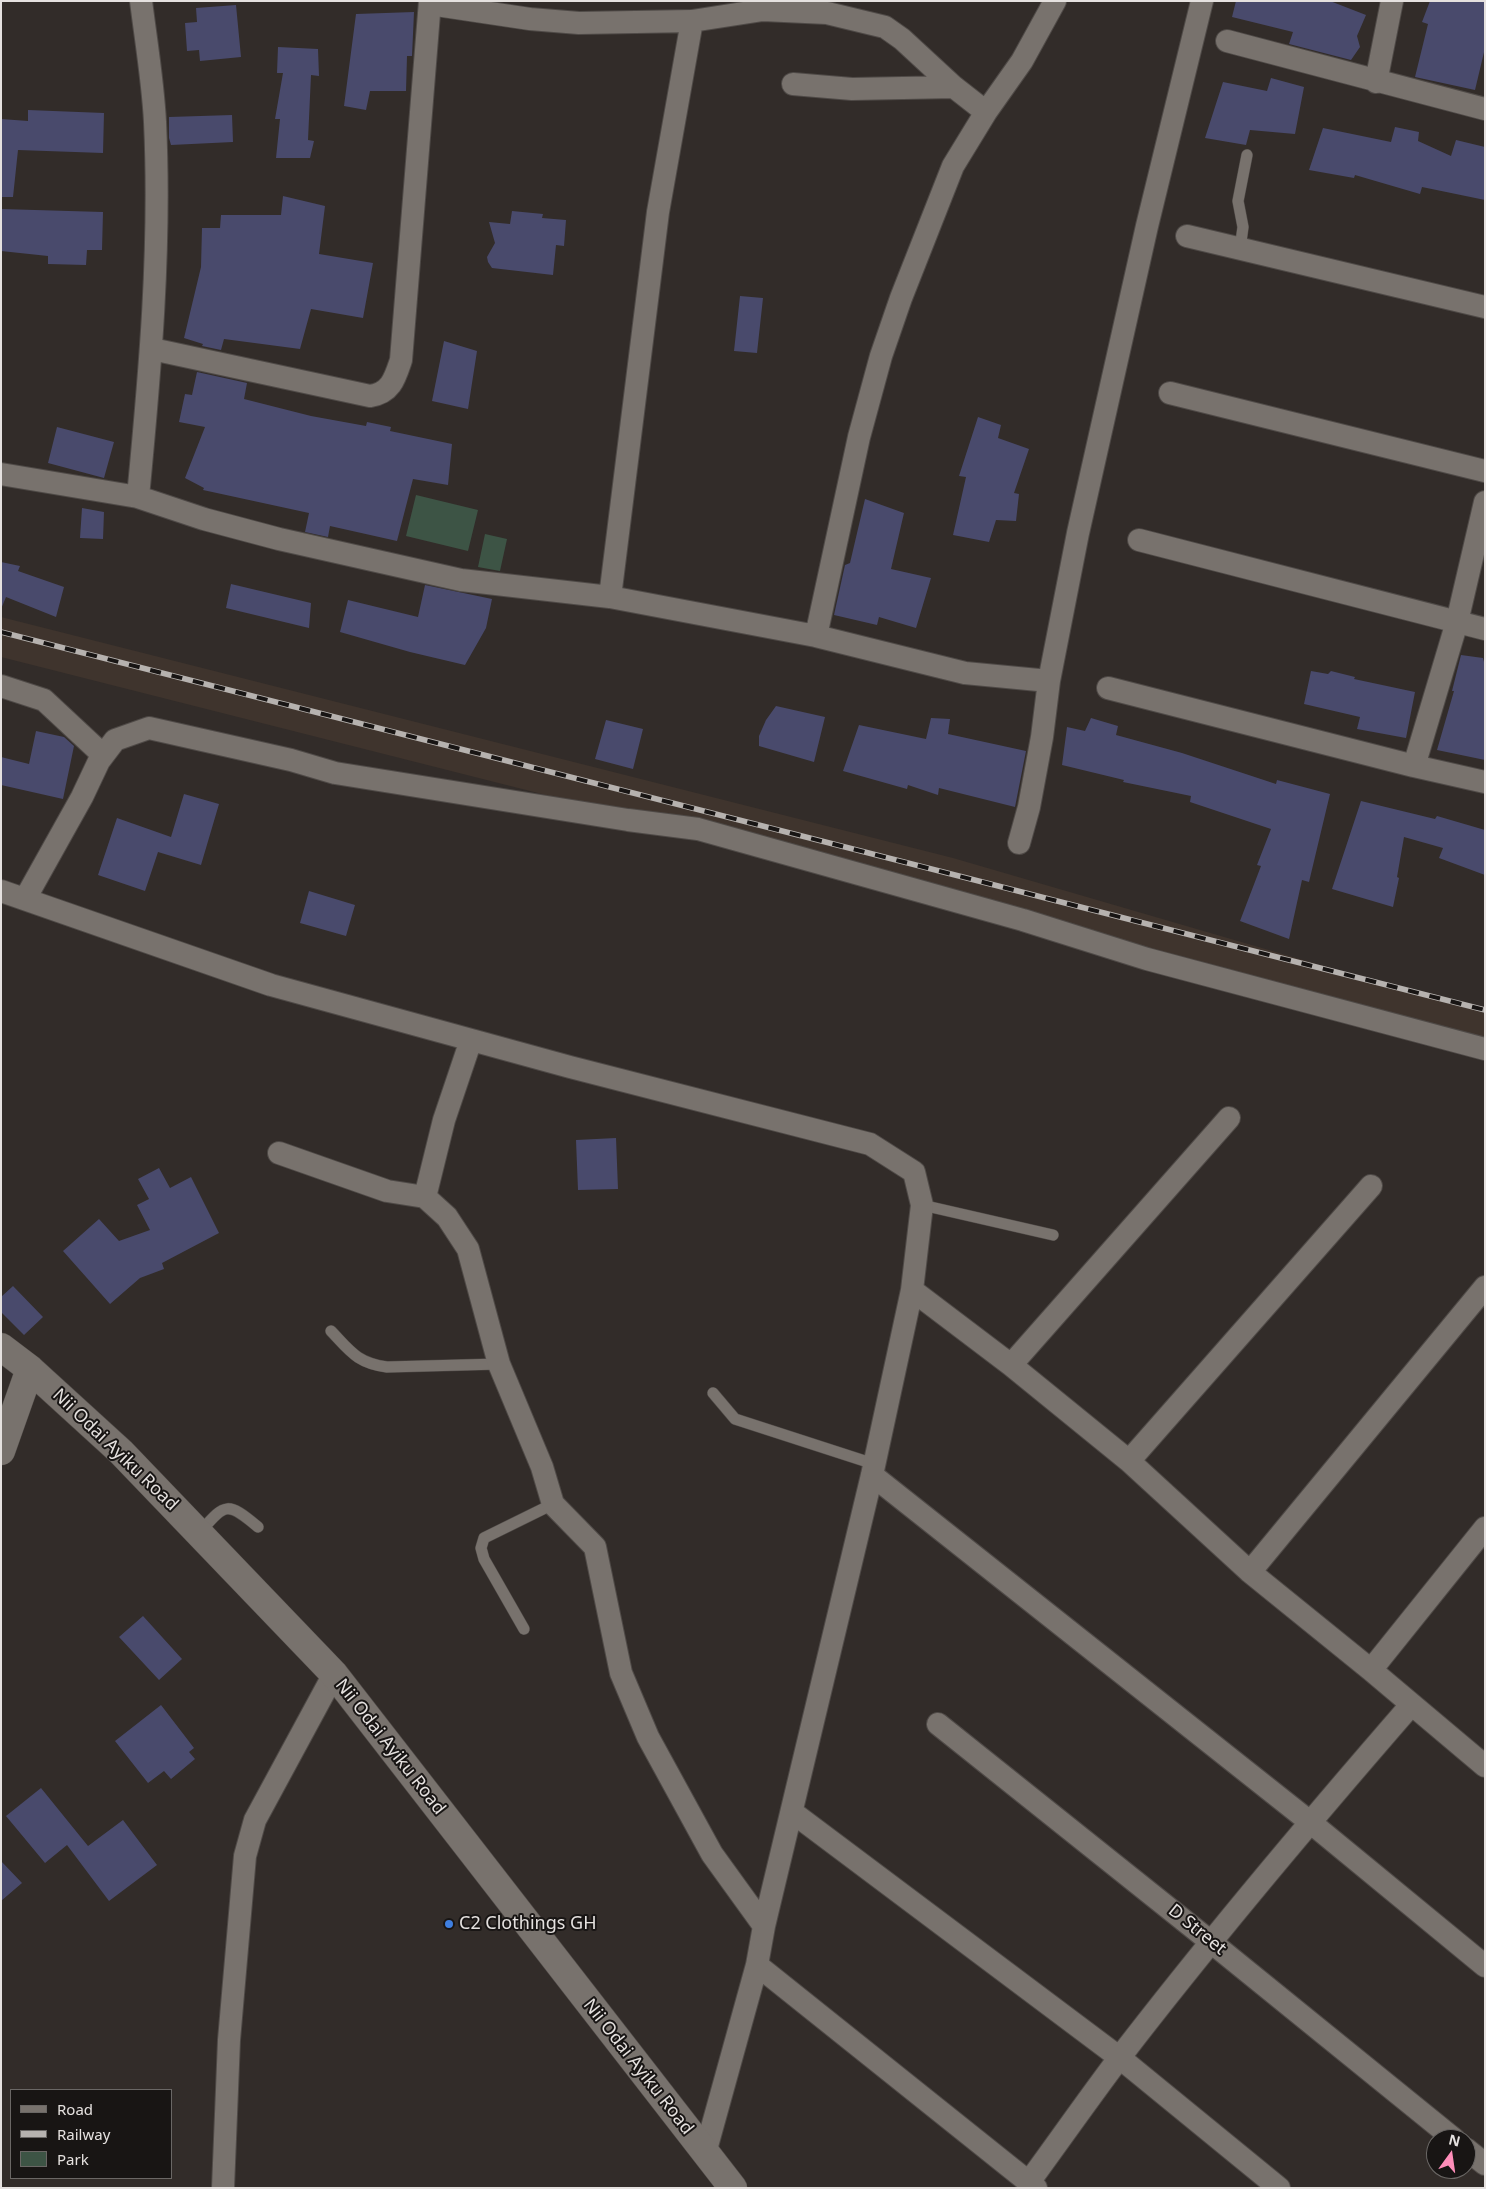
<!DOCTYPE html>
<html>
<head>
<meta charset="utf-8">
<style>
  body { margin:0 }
  #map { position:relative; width:1486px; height:2189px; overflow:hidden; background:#322c29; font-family:"Noto Sans",sans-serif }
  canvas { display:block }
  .frame { position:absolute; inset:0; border:2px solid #e5e1df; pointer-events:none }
  .legend { position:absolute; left:10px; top:2089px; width:162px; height:90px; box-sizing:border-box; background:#181514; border:1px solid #6a6765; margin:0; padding:6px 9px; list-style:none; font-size:15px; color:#e5e1df }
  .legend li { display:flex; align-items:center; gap:10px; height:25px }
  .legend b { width:25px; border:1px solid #6a6765 }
  .north { position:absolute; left:1426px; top:2129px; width:50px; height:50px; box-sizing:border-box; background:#181514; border:1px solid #6a6765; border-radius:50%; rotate:14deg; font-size:14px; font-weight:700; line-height:20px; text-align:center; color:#e5e1df }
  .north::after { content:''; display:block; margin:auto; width:18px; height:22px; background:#ff8eba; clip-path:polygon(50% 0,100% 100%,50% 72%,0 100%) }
</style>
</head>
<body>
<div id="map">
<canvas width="1486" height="2189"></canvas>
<div class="frame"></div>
<ul class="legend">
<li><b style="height:6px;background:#78726d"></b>Road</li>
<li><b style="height:6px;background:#b6b2af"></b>Railway</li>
<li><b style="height:14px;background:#3d5445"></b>Park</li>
</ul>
<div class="north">N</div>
</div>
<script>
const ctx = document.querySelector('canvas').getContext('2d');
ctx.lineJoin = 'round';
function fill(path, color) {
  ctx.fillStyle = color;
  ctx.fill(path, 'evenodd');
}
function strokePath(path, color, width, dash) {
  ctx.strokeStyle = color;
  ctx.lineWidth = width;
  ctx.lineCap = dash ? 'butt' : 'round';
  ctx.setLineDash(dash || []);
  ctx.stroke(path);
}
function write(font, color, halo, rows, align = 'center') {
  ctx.font = font + ' "Noto Sans",sans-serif';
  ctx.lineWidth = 4;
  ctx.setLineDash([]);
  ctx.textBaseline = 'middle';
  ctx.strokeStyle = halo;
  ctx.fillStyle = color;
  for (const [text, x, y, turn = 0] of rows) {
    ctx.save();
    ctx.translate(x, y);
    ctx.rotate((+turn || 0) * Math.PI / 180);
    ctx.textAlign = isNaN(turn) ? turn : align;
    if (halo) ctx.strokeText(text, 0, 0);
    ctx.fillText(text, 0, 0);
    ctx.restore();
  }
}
const built = new Path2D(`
  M1,617L953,858L1485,1013V1054L929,892L1,657Z`);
const green = new Path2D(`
  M416,495L478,510L468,551L406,536Z
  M485,534L507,539L500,571L478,567Z`);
const building = new Path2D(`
  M1236,1H1330L1366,15L1357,36L1360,47L1351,60L1289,44L1293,32L1232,17Z
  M1430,1H1485V48L1475,90L1415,77L1428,24L1422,22Z
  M236,5L241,57L200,61L199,50L187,51L185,23L197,22L196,8Z
  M414,12L412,56H407L406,91H370L366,110L344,106L356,14Z
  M278,47L318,49L319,76L311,75L308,140L314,141L310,158H276L280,119H275L283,73H277Z
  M1271,78L1304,87L1295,134L1250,130L1246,145L1205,138L1223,82L1267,91Z
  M28,110L104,113L103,153L18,150L13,197H1V119L28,121Z
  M232,115L233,142L171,145L169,138V117Z
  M1395,127L1419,132L1418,141L1451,156L1456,140L1485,147V200L1422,187L1420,194L1355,175L1354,178L1309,170L1323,128L1391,142Z
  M283,196L325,206L319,254L373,263L363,318L311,309L300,349L224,339L221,350L202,346L203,344L184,338L201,267L202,228H220L221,215H281Z
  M1,209L103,212L102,250H87L86,265L48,264V256L1,251Z
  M512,211L543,214L542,218L566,220L564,246L556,245L553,275L492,268L488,262L487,257L495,243L489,222L510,224Z
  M740,296L763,298L757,353L734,351Z
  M444,341L477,351L468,409L432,401Z
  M197,372L247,383L244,399L311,416L366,426L367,422L391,427L390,431L452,444L448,485L413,479L397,541L330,526L328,537L305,532L309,513L203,490L204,488L185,478L205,427L179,422L185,394L192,395Z
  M978,417L1001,425L998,438L1029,449L1014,493L1019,494L1016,521L996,520L989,542L953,535L966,477L959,476Z
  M57,427L114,442L104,478L48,463Z
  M865,499L904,513L891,569L931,578L916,628L879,617L877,625L834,615L845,565L850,563Z
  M82,508L104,512L103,539L80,538Z
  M1,562L20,566L18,571L64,587L56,617L6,597L1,609Z
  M231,584L311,603L309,628L226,608Z
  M425,585L492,599L486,628L465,665L410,652L340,632L348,600L418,617Z
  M1461,655L1483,658L1485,666V760L1437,750L1454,691H1452Z
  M1311,671L1328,674L1331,671L1355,677L1354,679L1415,692L1406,738L1357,729L1360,717L1304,704Z
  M776,706L825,717L814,762L759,746V736L766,720Z
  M931,718L950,719L948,734L1026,751L1015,807L939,788L938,795L908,785L907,789L843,771L859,725L926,739Z
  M1091,718L1118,726L1116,735L1182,753L1276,784L1277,780L1330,794L1309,882L1302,880L1289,939L1240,921L1261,866L1257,865L1271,829L1190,802L1191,796L1123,782L1124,780L1062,765L1067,727L1085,731Z
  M606,720L643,729L633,769L595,759Z
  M36,731L64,737L74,746L63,799L1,785V757L29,764Z
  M184,794L219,804L201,865L158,852L145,891L98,875L117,818L171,837Z
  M1361,801L1435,819L1437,816L1485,830V875L1439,858L1443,848L1404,837L1397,877L1399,878L1393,907L1332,889Z
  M309,891L355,905L346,936L300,923Z
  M616,1138L618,1189L578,1190L576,1140Z
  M159,1168L170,1188L191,1177L219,1233L162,1263L164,1269L140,1278L110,1304L63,1251L99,1219L119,1241L150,1230L137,1205L149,1199L138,1179Z
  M13,1286L43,1317L24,1335L1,1312V1297Z
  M143,1616L182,1659L159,1680L119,1637Z
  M161,1705L194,1748L189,1752L195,1759L171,1779L164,1771L148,1783L115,1741Z
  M41,1788L88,1846L123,1820L157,1865L109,1901L67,1845L45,1863L6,1816Z
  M1,1861L22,1883L1,1901Z`);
const service = new Path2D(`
  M1240,249L1243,227L1238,201L1247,155
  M922,1205L1053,1235
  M331,1331C350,1351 357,1363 387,1367L499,1364
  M713,1393L735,1419L874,1464
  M199,1533C225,1504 226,1500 258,1527
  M524,1629L484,1559L481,1548L484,1538L553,1504`);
const minor = new Path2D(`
  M430,4L530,19L579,23L692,21L763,10L827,13L885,27L902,39L954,87L986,112
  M1227,41L1485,109
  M1376,82L1392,1
  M793,84L852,89L954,87
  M1187,236L1485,307
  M152,349L370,396C391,393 395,378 401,360L430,1
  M1170,393L1485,471
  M1,474L138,497L204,519L279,539L461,580L610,597L816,636L965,673L1049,681
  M138,497C150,372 161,248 155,122C153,82 146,41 141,1
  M1139,540L1485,629
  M610,597L658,212L692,21
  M816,636L859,437L881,356L901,298L953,166L986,112L1022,61L1055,1
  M1,686L44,700L103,755
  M1108,688L1414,766L1485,782
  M1414,766L1457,622L1485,502
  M1019,843L1029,807L1042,737L1049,681L1078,533L1147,226L1202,1
  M1,891L271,985L570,1067L870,1144L914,1172L922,1205L912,1290L872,1475L764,1926L757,1965L705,2153
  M25,899L82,797L99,761L115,740L149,728L291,760L335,773L628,820L698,829L1023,920L1147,959L1485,1049
  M279,1153L387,1191L425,1197L447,1217L468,1249L499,1364L542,1467L553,1504L595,1547L621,1673L648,1737L712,1854L764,1926
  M425,1197L444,1120L471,1040
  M912,1290L1011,1365L1129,1461L1250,1572L1371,1670L1485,1766
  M1011,1365L1229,1118
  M1129,1461L1371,1186
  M872,1475L1310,1822L1485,1966
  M1250,1572L1485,1287
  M1371,1670L1485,1528
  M938,1724L1211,1942L1454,2139
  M792,1812L1120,2058L1279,2188
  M757,1965L1036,2188
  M1466,2149L1485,2164
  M1029,2182C1059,2141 1089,2098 1120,2057C1213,1936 1311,1820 1411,1705
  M223,2188L229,2040L245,1856L255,1820L334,1674`);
const tertiary = new Path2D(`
  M1,1347L30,1369L121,1452L334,1674L733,2188
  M1,1451L30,1369`);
const rail = new Path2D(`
  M1,632L1485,1010`);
const markers = [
  [449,1924,5,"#3f7fe0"]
];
const streetNames = [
  ["Nii Odai Ayiku Road",115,1450,44],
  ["Nii Odai Ayiku Road",390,1747,52],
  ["D Street",1197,1930,39],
  ["Nii Odai Ayiku Road",638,2067,52]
];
const poiNames = [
  ["C2 Clothings GH",459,1924]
];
fill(built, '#3f342d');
fill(green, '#3d5445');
fill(building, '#494a6c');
strokePath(service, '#4f4a47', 12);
strokePath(minor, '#4f4a47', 24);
strokePath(tertiary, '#4f4a47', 29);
strokePath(service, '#78726d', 11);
strokePath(minor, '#78726d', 22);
strokePath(tertiary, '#78726d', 28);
strokePath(rail, '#b6b2af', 5.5);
strokePath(rail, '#181514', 4, [11]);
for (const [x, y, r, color] of markers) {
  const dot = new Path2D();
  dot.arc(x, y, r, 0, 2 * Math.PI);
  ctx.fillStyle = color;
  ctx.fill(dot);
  strokePath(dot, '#181514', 2);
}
write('18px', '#e5e1df', '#181514', streetNames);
write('18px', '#e5e1df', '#181514', poiNames, 'left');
</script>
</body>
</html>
